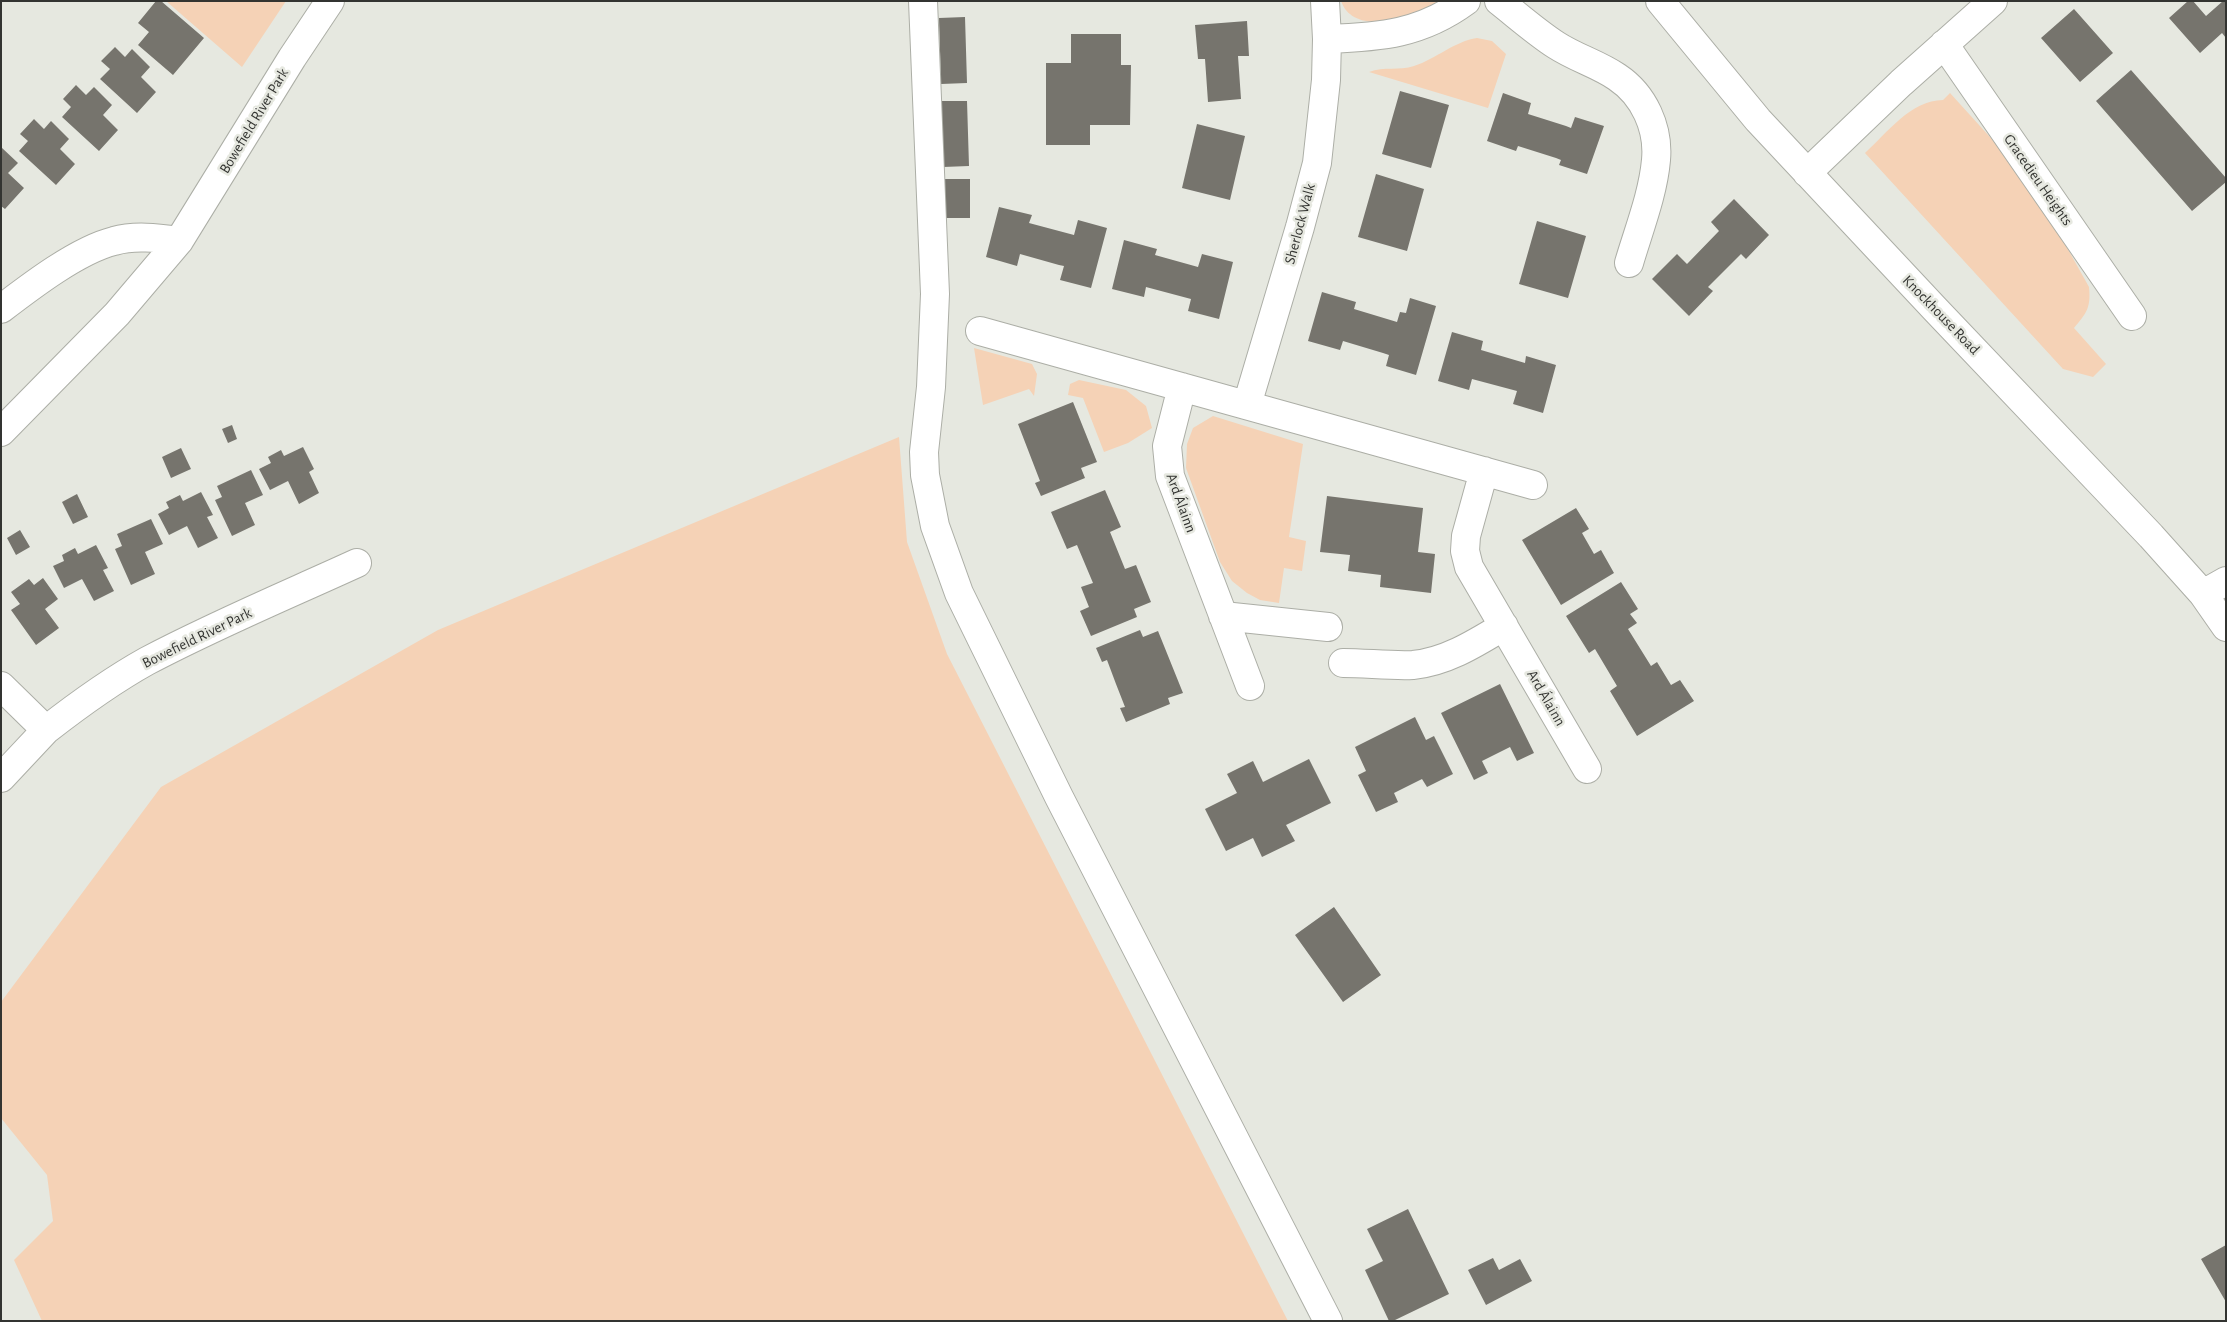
<!DOCTYPE html>
<html>
<head>
<meta charset="utf-8">
<style>
  body { margin:0 }
  #map { position:relative; width:2227px; height:1322px; overflow:hidden; background:#e6e8e0; font-family:"Alegreya Sans",sans-serif }
  canvas { display:block }
  .frame { position:absolute; inset:0; border:2px solid #333431; pointer-events:none }
</style>
</head>
<body>
<div id="map">
<canvas width="2227" height="1322"></canvas>
<div class="frame"></div>
</div>
<script>
const ctx = document.querySelector('canvas').getContext('2d');
ctx.lineJoin = 'round';
function fill(path, color) {
  ctx.fillStyle = color;
  ctx.fill(path, 'evenodd');
}
function strokePath(path, color, width, dash) {
  ctx.strokeStyle = color;
  ctx.lineWidth = width;
  ctx.lineCap = dash ? 'butt' : 'round';
  ctx.setLineDash(dash || []);
  ctx.stroke(path);
}
function write(font, color, halo, rows, align = 'center') {
  ctx.font = font + ' "Alegreya Sans",sans-serif';
  ctx.lineWidth = 5;
  ctx.setLineDash([]);
  ctx.textBaseline = 'middle';
  ctx.strokeStyle = halo;
  ctx.fillStyle = color;
  for (const [text, x, y, turn = 0] of rows) {
    ctx.save();
    ctx.translate(x, y);
    ctx.rotate((+turn || 0) * Math.PI / 180);
    ctx.textAlign = isNaN(turn) ? turn : align;
    if (halo) ctx.strokeText(text, 0, 0);
    ctx.fillText(text, 0, 0);
    ctx.restore();
  }
}
const green = new Path2D(`
  M166,1H286L242,67Z
  M1341,1H1438C1416,18 1354,38 1341,1Z
  M1477,38L1492,41L1506,54L1488,108L1369,72C1384,66 1399,71 1414,66C1436,59 1455,41 1477,38Z
  M1950,93L2009,158L2041,201L2089,287C2091,307 2087,313 2074,328L2106,364L2093,377L2063,369L1865,153C1887,133 1911,100 1943,100Z
  M974,348L1032,364L1037,374L1034,396L1029,389L983,405Z
  M1079,380L1126,390L1146,406L1152,428L1128,443L1104,452L1083,398L1068,395L1070,384Z
  M1213,416L1303,444L1289,537L1306,541L1302,571L1284,568L1279,603L1260,600L1247,593L1232,581L1220,562L1186,468L1187,444L1193,428Z
  M899,437L907,542L947,654L1288,1321H42L14,1260L53,1221L47,1175L1,1118V1002L161,787L438,630Z`);
const building = new Path2D(`
  M156,1H161L204,38L173,75L138,45L149,32L138,23Z
  M2188,1H2193L2206,16L2223,1H2226V38L2222,33L2200,53L2169,18Z
  M2074,9L2113,53L2080,82L2041,38Z
  M965,17L967,83L941,84L939,18Z
  M1247,21L1249,56H1238L1241,99L1208,102L1205,59H1198L1195,25Z
  M1071,34H1121V65H1131L1130,125H1090V145H1046V63H1071Z
  M115,47L125,57L132,49L150,67L141,77L156,92L137,113L100,79L110,69L101,61Z
  M2131,70L2226,178V182L2192,211L2096,101Z
  M76,85L86,95L94,87L112,105L103,115L118,130L99,151L62,117L71,107L63,99Z
  M1400,91L1449,105L1431,168L1382,154Z
  M1503,93L1531,103L1528,114L1566,126L1571,128L1575,117L1604,126L1587,174L1559,165L1561,160L1556,158L1518,146L1516,151L1487,141Z
  M941,101H967L969,166L943,167Z
  M34,119L44,129L51,121L69,139L60,149L75,164L56,185L19,151L28,141L20,134Z
  M1197,124L1245,136L1230,200L1182,188Z
  M1,147L18,163L8,173L24,188L5,209L1,206Z
  M1376,174L1424,189L1407,251L1358,237Z
  M944,179H970V218H944Z
  M1734,199L1769,235L1746,259L1741,254L1708,287L1713,291L1689,316L1652,279L1677,254L1687,264L1719,231L1711,222Z
  M999,207L1032,215L1029,223L1074,235L1078,220L1107,228L1091,288L1060,280L1064,266L1059,265L1020,254L1017,266L986,257Z
  M1537,221L1586,236L1568,298L1519,284Z
  M1124,240L1157,249L1155,255L1198,267L1202,254L1233,262L1219,319L1188,311L1191,299L1146,287L1144,297L1112,289Z
  M1322,292L1356,302L1354,309L1397,322L1400,312L1406,313L1410,298L1436,306L1416,375L1386,366L1389,355L1383,353L1343,341L1340,350L1308,341Z
  M1452,332L1483,341L1481,350L1525,363L1526,356L1556,365L1543,413L1513,404L1517,391L1472,379L1469,390L1438,381Z
  M1073,402L1097,462L1081,468L1085,478L1041,496L1035,483L1040,481L1018,424Z
  M232,425L237,439L228,443L222,429Z
  M303,447L314,469L309,472L319,493L299,504L288,481L270,490L259,469L271,463L268,457L281,450L284,456Z
  M181,448L191,469L171,478L162,457Z
  M251,470L263,495L245,503L255,525L232,536L215,500L222,497L217,486Z
  M1105,490L1121,527L1110,532L1125,569L1136,565L1151,602L1134,609L1137,617L1091,636L1080,611L1089,607L1081,587L1093,583L1077,545L1067,549L1051,512Z
  M201,492L213,515L207,517L218,538L198,548L187,526L169,535L158,514L169,508L166,502L180,495L183,501Z
  M77,494L88,517L73,524L62,502Z
  M1327,496L1423,508L1418,552L1435,554L1431,593L1380,587L1381,575L1348,571L1350,555L1320,552Z
  M1576,508L1589,529L1582,533L1594,554L1601,550L1614,573L1561,605L1522,540Z
  M151,519L163,544L145,552L155,574L131,585L115,549L122,546L117,534Z
  M20,530L30,547L16,555L7,538Z
  M96,545L108,568L103,570L114,591L94,601L82,579L64,588L53,566L64,561L62,555L75,548L78,554Z
  M43,578L58,599L45,609L59,628L36,645L11,610L20,604L11,592L29,579L34,585Z
  M1621,582L1638,609L1630,614L1637,623L1628,629L1651,666L1657,662L1671,685L1680,680L1694,701L1637,736L1610,691L1617,686L1595,649L1589,653L1566,616Z
  M1140,630L1143,637L1158,631L1183,693L1168,698L1170,704L1126,722L1120,708L1125,707L1116,684L1107,660L1102,662L1096,648Z
  M1500,684L1534,753L1517,761L1510,747L1482,761L1488,773L1474,780L1441,713Z
  M1415,717L1426,740L1434,736L1453,774L1427,787L1422,779L1394,793L1398,802L1376,812L1358,775L1366,771L1355,747Z
  M1309,759L1331,803L1286,825L1295,841L1262,857L1253,838L1226,851L1205,809L1237,793L1227,774L1253,761L1263,782Z
  M1334,907L1381,975L1343,1002L1295,935Z
  M1408,1209L1449,1294L1393,1321H1389L1365,1270L1383,1261L1367,1229Z
  M2226,1245V1302L2201,1259Z
  M1493,1258L1499,1270L1520,1259L1532,1281L1486,1305L1468,1270Z`);
const minor = new Path2D(`
  M923,1L935,294L931,387L924,452L925,475L935,526L959,593L1059,797L1328,1321
  M1499,1C1518,16 1536,32 1556,45C1576,58 1598,64 1617,77C1644,95 1659,128 1656,160C1653,194 1639,229 1629,263
  M1660,1L1758,120L1935,309L2151,536L2203,594L2226,627
  M1327,39C1381,37 1421,34 1466,1
  M1944,44L2132,316
  M1807,173L1901,83L1993,1
  M1,309C31,286 78,250 114,241C135,235 157,238 179,241
  M980,331L1533,485
  M1182,387L1167,446L1170,476L1250,686
  M1247,405L1300,227L1317,163L1326,80L1327,39L1325,1
  M1,432L117,314L179,241L292,58L330,1
  M1484,471L1466,536L1465,551L1469,567L1587,769
  M2203,594L2226,581
  M1223,616L1328,627
  M1343,663C1366,663 1390,666 1413,665C1446,662 1476,643 1504,626
  M1,686L46,730L1,778
  M46,730C78,705 111,681 147,661C215,625 287,595 357,563`);
const streetNames = [
  ["Bowefield River Park",254,121,-59],
  ["Gracedieu Heights",2038,180,55],
  ["Sherlock Walk",1300,224,-75],
  ["Knockhouse Road",1941,315,46],
  ["Ard Álainn",1181,503,70],
  ["Bowefield River Park",197,638,-26],
  ["Ard Álainn",1546,698,60]
];
fill(green, '#f5d2b6');
fill(building, '#76746d');
strokePath(minor, '#acaea6', 30);
strokePath(minor, '#fff', 28);
write('15px', '#333431', '#e6e8e0', streetNames);
</script>
</body>
</html>
